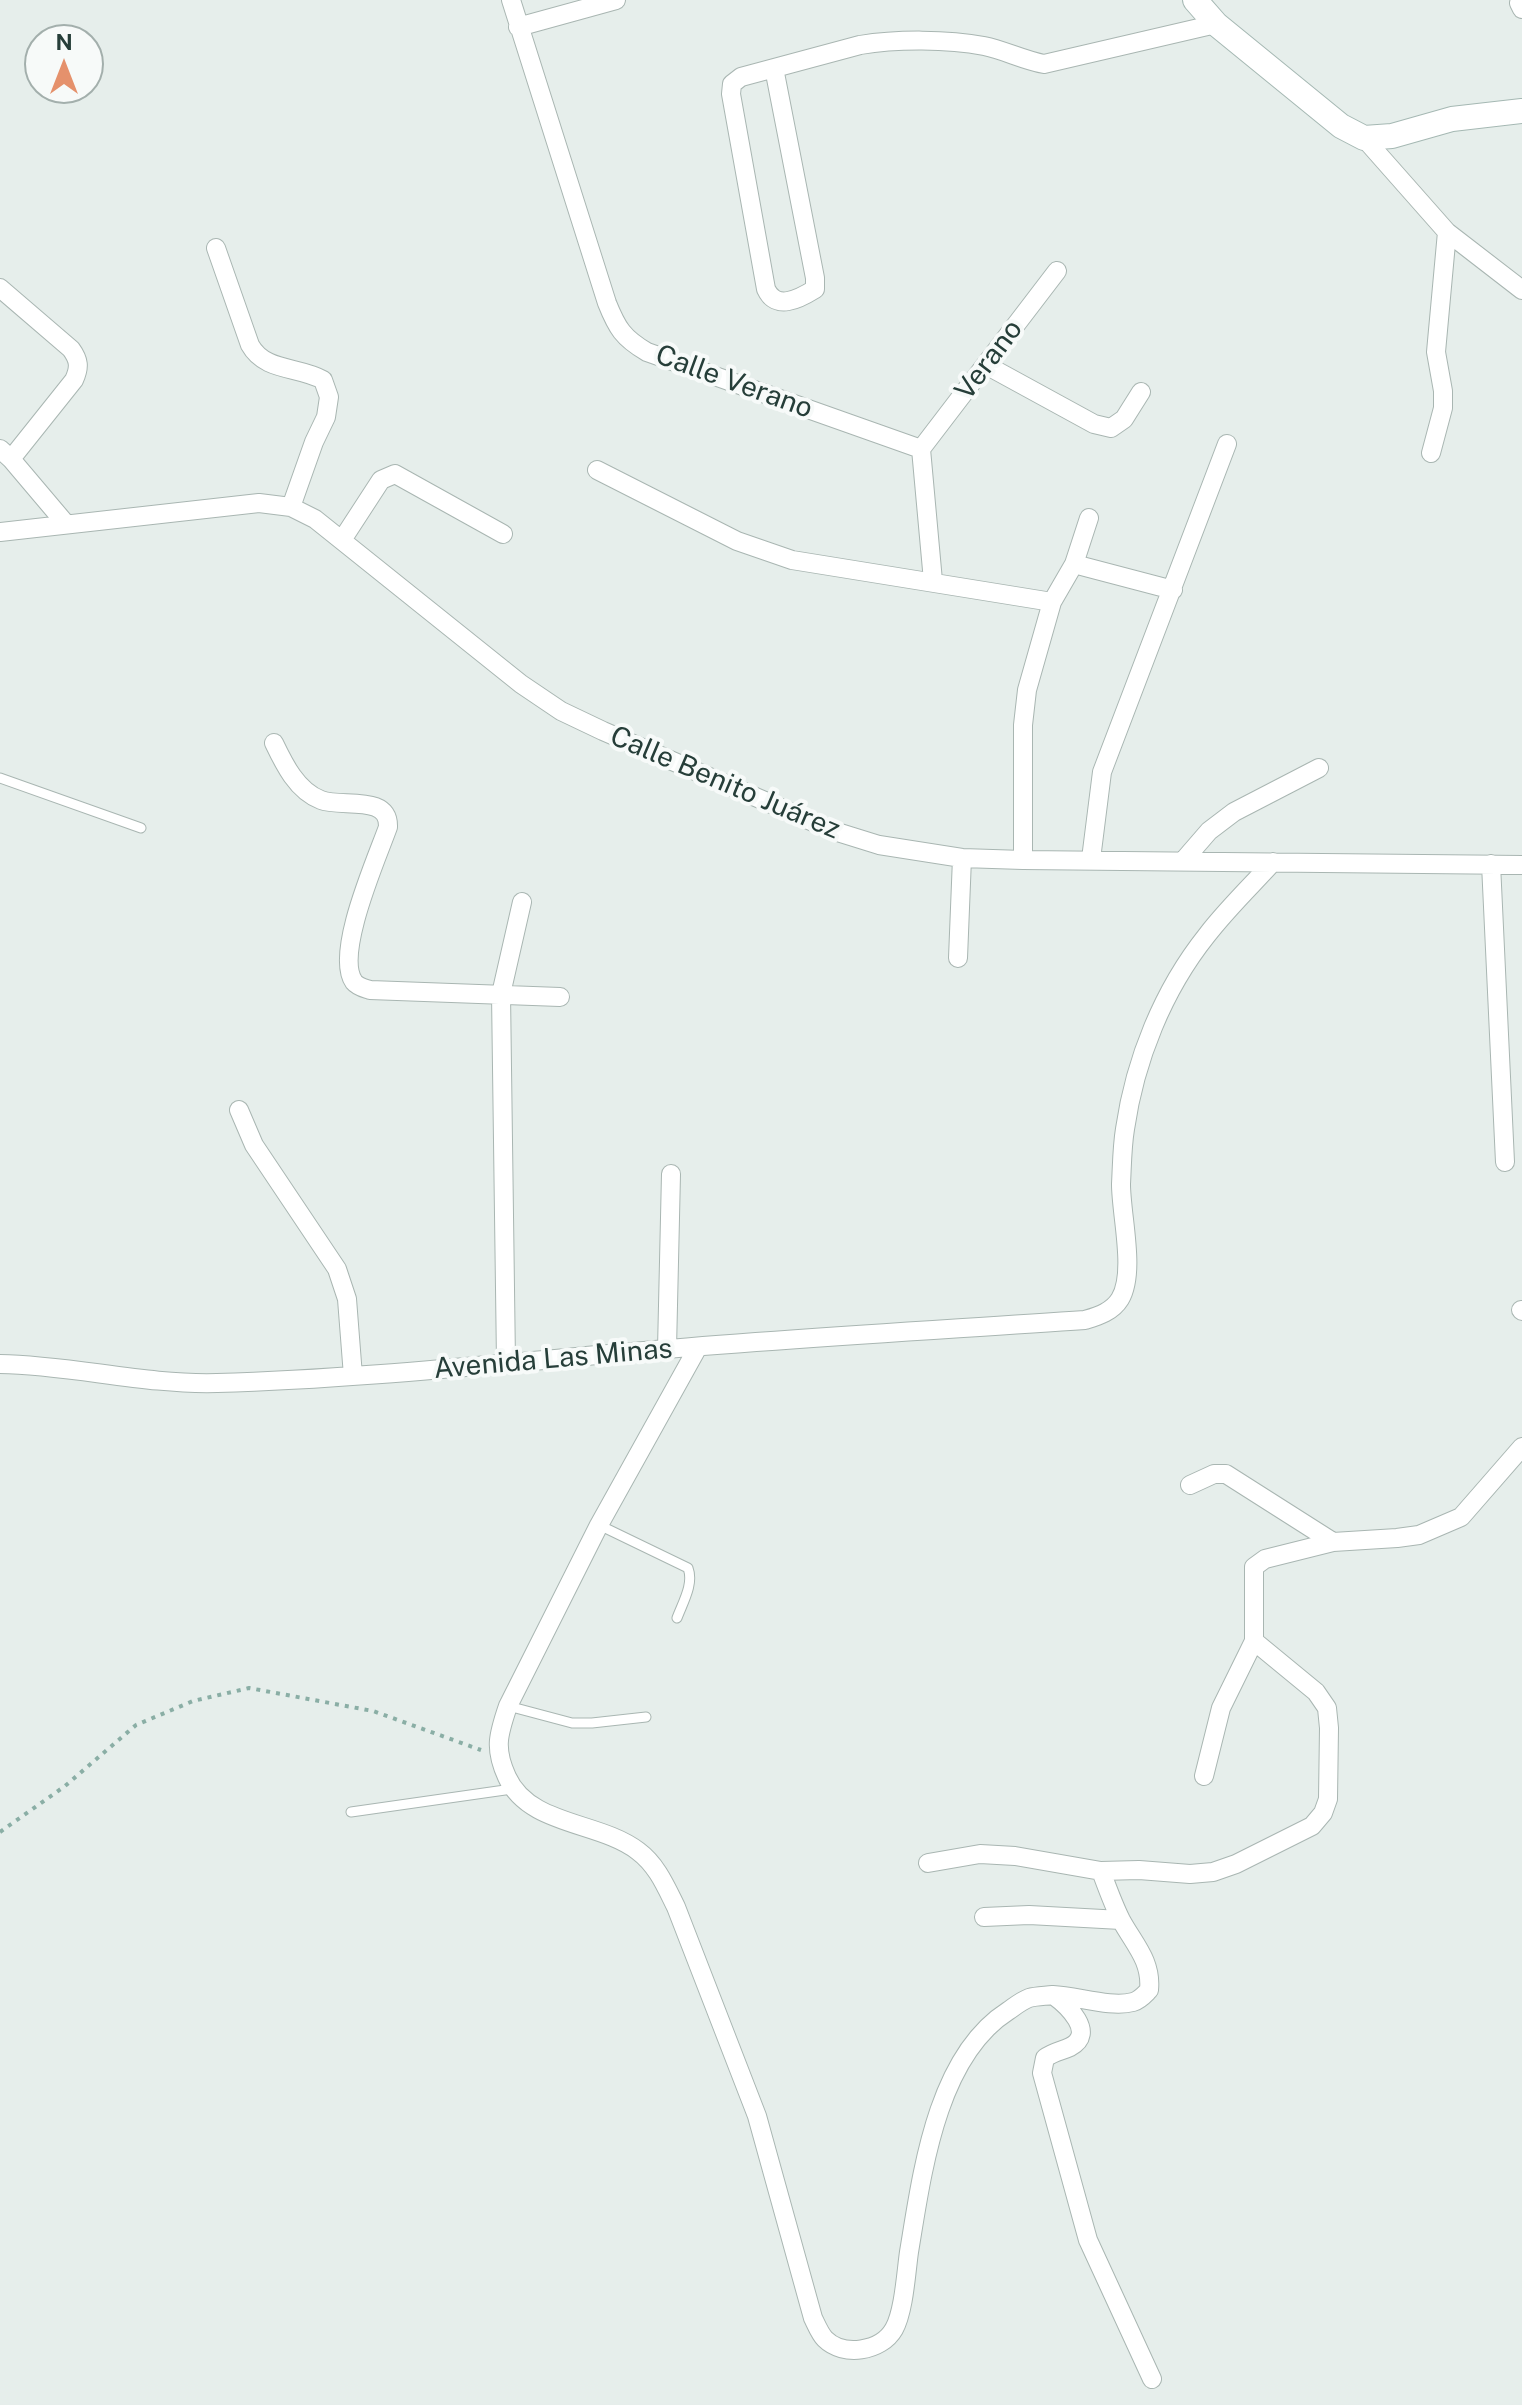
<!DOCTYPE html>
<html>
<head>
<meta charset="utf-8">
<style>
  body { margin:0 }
  #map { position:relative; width:1522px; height:2405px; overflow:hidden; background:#e6eeeb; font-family:"Public Sans",sans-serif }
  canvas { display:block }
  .north { position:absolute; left:24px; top:24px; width:80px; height:80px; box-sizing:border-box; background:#f7faf9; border:2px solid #a3afac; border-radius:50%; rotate:0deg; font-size:22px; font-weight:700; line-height:32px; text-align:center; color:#263e39 }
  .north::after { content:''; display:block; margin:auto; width:28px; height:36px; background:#e5916c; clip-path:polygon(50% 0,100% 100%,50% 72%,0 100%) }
</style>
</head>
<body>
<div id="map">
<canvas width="1522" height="2405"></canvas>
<div class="north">N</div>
</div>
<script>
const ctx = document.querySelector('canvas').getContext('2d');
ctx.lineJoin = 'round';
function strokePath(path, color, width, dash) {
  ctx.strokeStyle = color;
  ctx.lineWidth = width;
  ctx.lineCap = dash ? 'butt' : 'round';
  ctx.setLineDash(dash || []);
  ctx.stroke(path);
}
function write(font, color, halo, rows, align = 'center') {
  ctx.font = font + ' "Public Sans",sans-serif';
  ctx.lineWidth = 8;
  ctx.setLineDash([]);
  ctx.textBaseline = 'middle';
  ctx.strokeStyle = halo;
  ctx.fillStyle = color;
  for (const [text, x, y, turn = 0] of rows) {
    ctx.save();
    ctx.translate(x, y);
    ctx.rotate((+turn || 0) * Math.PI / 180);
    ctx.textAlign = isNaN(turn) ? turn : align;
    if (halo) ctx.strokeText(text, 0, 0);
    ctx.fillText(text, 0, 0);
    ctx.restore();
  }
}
const path = new Path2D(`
  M0,1832L65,1786L136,1725L193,1701L249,1688L373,1711L481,1750`);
const lane = new Path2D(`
  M0,778L141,828
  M599,1525L688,1568C694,1584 683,1602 677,1618
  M508,1706L572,1723H592L646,1717
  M351,1812L512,1789`);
const street = new Path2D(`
  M511,0L607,303C617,328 623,338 647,352L921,449
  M1519,3L1522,9
  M518,27L616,0
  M774,68L815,278V289C799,299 776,311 766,289L731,94L732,84L741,77L860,45C896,39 948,39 984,46C1004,50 1023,60 1044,64L1216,24
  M1364,138L1447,232L1522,290
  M216,248L250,345C265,372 298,366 323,380L329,397L326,417L314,442L291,507
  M0,288L71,349C79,360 80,367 74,380L11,459
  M986,365L1094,424L1111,428L1124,419L1141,392
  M0,449L11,459L66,524
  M921,449L1057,271
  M921,449L933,581
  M1431,453L1443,408V391L1436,352L1447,232
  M597,470L737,541L792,560L1052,602
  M0,532L259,503L291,507L315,519L521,684L561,711L603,731L834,831L879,845L962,858L1023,860L1522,865
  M342,540L381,480L395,474L503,534
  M1074,564L1173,590
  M274,743C284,764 297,791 321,800C342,808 389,794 388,827C377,858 334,954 354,982C358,987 364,988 370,990L560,997
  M1091,859L1102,772L1227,444
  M1023,860V725L1027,690L1052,602L1074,564L1089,518
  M1183,861L1209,831L1234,812L1319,768
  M1491,864L1505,1162
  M958,958L962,858
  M239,1110L254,1145L337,1269L347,1299L353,1376
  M1521,1310L1522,1311
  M698,1347L599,1525L508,1706C498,1735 494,1749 507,1777C529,1826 599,1821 638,1851C657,1865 666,1887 676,1907L757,2116L813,2318C816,2324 820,2334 825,2339C843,2357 881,2352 894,2329C904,2311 906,2273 909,2252C922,2174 936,2057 1008,2011C1014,2007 1021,2001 1029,1998C1036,1996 1045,1996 1053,1995C1067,2005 1097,2033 1070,2047C1061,2051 1053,2052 1045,2058L1042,2073L1088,2240L1152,2379
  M667,1349L671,1174
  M506,1362L501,994L522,902
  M0,1364C72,1365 144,1385 217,1383C360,1379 502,1363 644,1351C791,1338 938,1330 1085,1320C1098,1316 1112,1312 1120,1299C1136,1272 1121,1216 1121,1184C1122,1166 1122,1147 1125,1129C1135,1060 1163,990 1207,935C1227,909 1251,886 1273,862
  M1190,1485L1214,1474H1226L1333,1542L1397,1538L1419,1535L1461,1517L1522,1447
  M1204,1776L1221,1708L1254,1641V1567L1265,1559L1333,1542
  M928,1863L980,1854L1015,1856L1101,1871C1107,1887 1113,1904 1121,1920C1134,1944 1152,1961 1149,1990C1144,1995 1140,2000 1133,2002C1111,2008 1077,1996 1053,1995
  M1101,1871L1139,1870L1190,1874L1213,1872L1236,1864L1312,1826L1323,1813L1328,1799L1329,1728L1327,1708L1316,1692L1254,1641
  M984,1917L1029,1915L1121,1920`);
const secondary = new Path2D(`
  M1195,0L1216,24L1341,126L1364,138L1392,136L1452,119L1522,111`);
const streetNames = [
  ["Verano",989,360,-53],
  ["Calle Verano",734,382,20],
  ["Calle Benito Juárez",725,783,23],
  ["Avenida Las Minas",553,1359,-5]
];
strokePath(lane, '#a9b6b2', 11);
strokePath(street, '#a9b6b2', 20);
strokePath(secondary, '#a5b8b3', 26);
strokePath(path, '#8aaea5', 4, [4, 6]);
strokePath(lane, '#fff', 9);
strokePath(street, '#fff', 18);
strokePath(secondary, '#fff', 24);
write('28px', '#263e39', '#f7faf9', streetNames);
</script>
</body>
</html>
